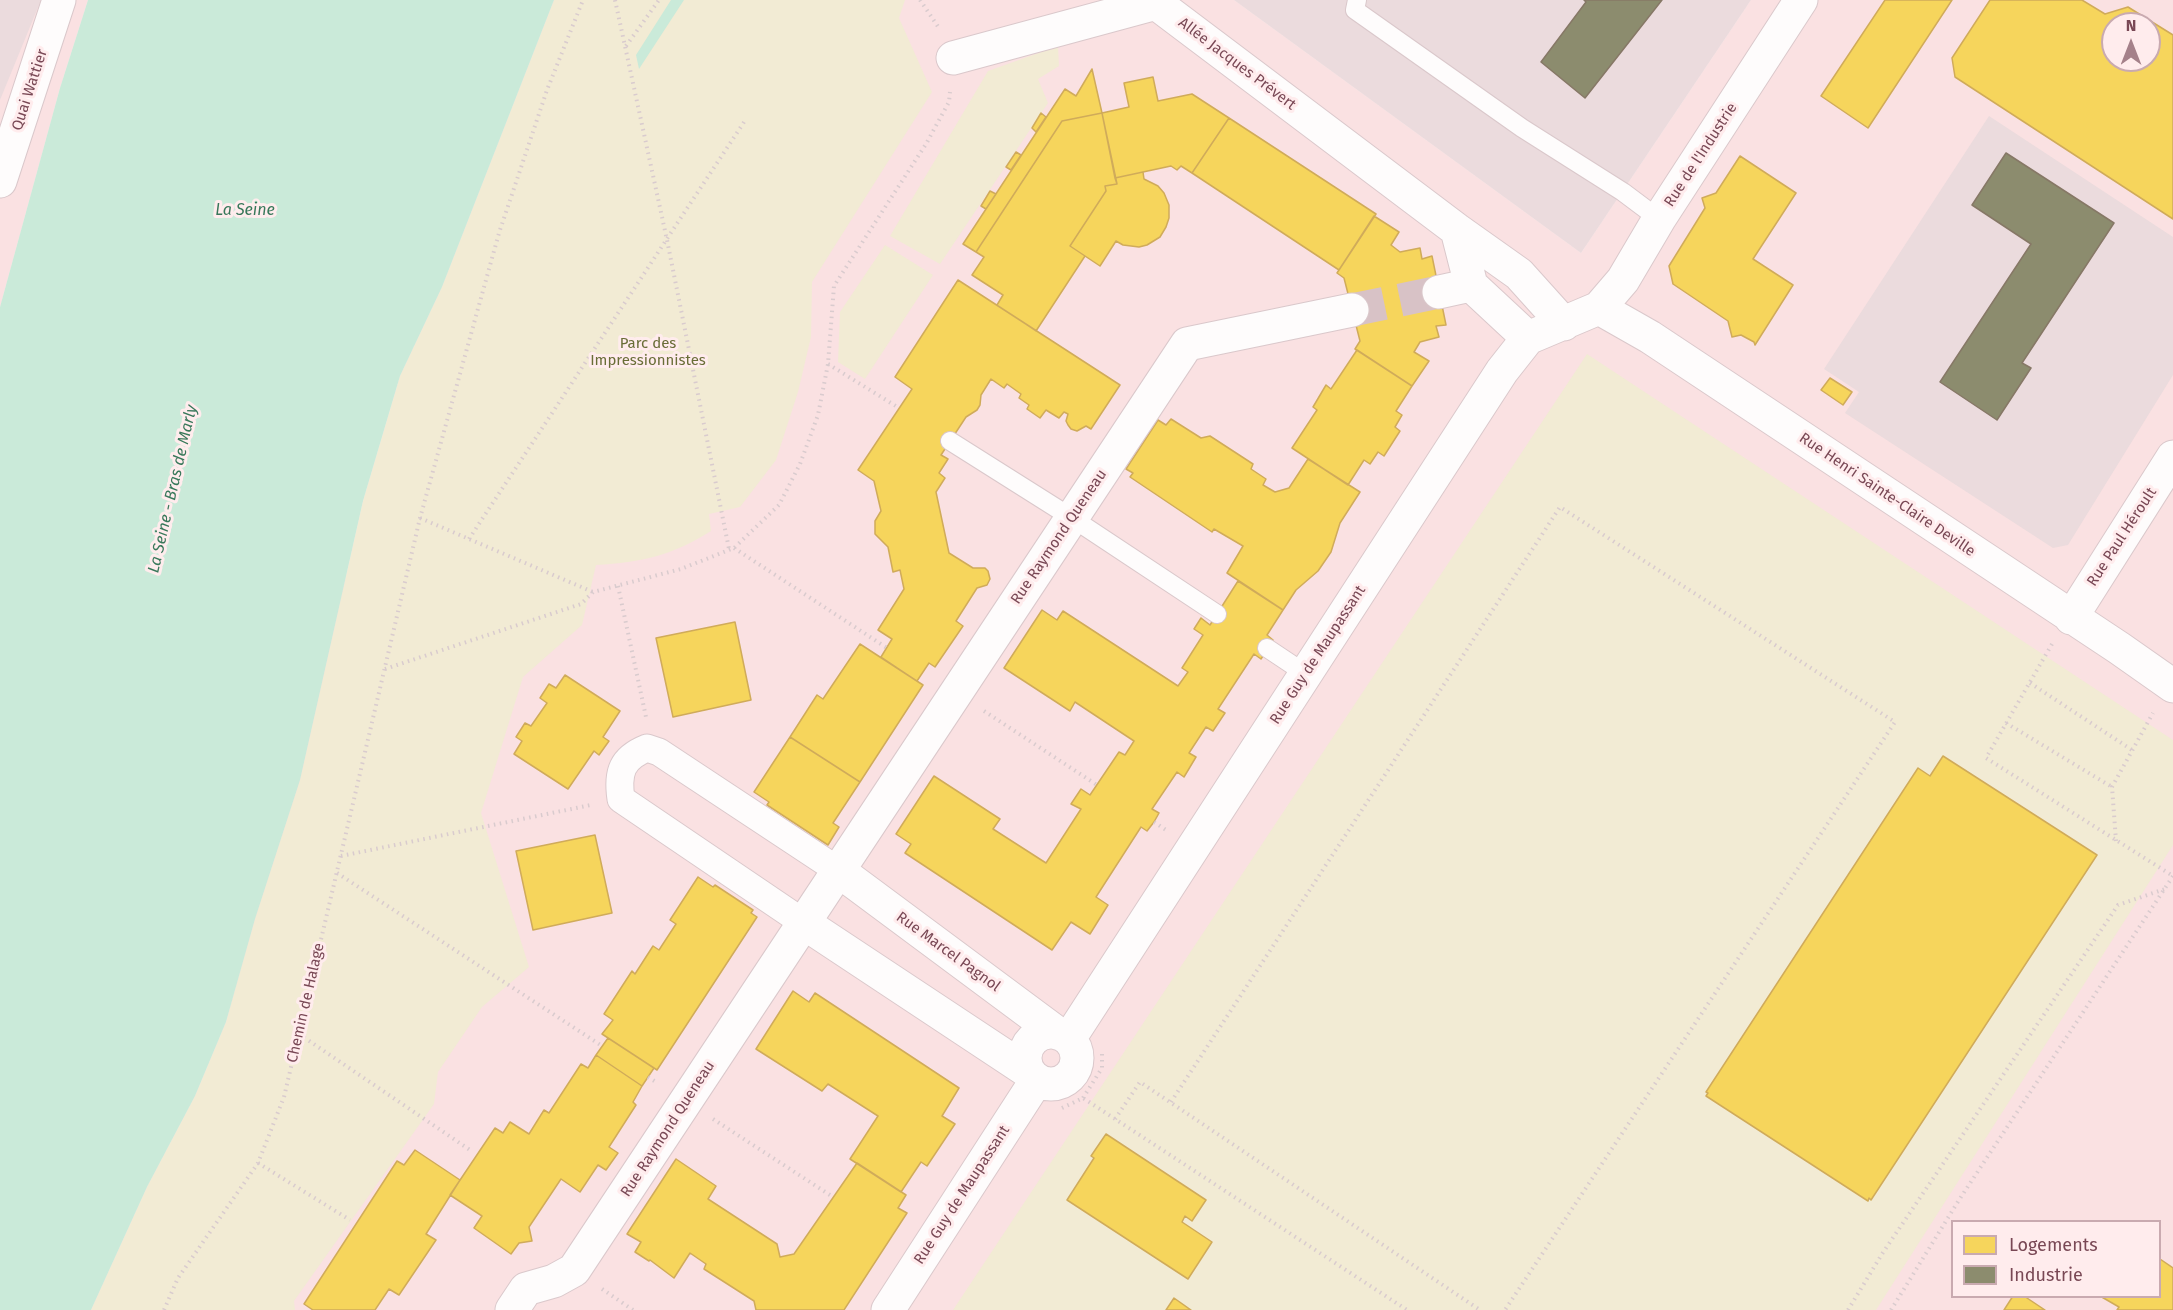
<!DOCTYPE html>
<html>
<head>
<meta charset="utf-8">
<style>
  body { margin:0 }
  #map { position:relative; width:2173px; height:1310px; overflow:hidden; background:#f8ebeb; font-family:"Fira Sans",sans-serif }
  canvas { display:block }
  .legend { position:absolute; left:1951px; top:1220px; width:210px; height:78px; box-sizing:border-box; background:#ffeced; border:2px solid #c9aab0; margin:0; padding:8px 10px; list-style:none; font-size:18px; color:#794855 }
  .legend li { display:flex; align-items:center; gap:12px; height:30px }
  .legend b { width:30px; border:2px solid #c9aab0 }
  .north { position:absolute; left:2101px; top:12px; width:60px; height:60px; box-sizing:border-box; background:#ffeced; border:2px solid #c9aab0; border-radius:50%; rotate:0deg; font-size:16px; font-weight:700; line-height:24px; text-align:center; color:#794855 }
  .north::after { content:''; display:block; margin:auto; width:21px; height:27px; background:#a5818a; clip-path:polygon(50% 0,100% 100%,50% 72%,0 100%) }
</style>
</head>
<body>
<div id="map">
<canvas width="2173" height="1310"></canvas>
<ul class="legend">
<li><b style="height:16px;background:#f6d55c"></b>Logements</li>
<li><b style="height:16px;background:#8c8c6e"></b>Industrie</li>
</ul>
<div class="north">N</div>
</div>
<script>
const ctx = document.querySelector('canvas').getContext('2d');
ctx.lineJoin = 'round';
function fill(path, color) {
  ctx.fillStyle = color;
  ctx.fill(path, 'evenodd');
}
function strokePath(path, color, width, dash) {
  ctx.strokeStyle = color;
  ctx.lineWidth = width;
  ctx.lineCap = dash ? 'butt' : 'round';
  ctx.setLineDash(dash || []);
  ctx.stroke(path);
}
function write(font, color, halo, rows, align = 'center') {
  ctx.font = font + ' "Fira Sans",sans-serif';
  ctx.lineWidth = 6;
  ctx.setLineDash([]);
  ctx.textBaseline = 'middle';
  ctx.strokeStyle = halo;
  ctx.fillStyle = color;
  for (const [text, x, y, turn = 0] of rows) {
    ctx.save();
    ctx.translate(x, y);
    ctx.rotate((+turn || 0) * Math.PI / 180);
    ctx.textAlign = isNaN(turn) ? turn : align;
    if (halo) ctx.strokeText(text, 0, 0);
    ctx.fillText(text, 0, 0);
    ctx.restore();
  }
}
const residential = new Path2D(`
  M0,0H88L60,88L0,307Z
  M554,0H1234L1581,253L1751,0H2173V1310H91L147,1187L195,1096L226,1022L400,376L442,287ZM2113,24H2149V60H2113ZM1952,1222H2160V1296H1952Z`);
const industrial = new Path2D(`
  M0,0H41L0,100Z
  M1234,0H1751L1581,253Z
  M1989,116L2173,237V375L2068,545L2053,548L1845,413L1859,392L1824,369Z`);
const green = new Path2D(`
  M554,0H905L899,18L932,92L812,282L811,337L798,392L776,460L740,507L709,514L711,531C671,556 643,562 596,565L582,625L523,677L481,813L529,967L482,1007L438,1072L434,1104L294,1301L295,1310H91L147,1187L195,1096L226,1022L255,919L300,780L363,501L400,376L442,287Z
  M1058,46L1059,66L1038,79L1048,103L940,264L890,236L988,71Z
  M885,245L933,275L865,379L838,362L840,312Z
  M1587,354L2173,740V845L1876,1310H953Z`);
const water = new Path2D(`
  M88,0H554L442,287L400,376L363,501L300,780L255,919L226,1022L195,1096L147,1187L91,1310H0V307L60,88Z
  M671,0H684L639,69L636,55Z`);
const homes = new Path2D(`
  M1885,0H1952L1868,128L1821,96Z
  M1990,0H2082L2105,14L2128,7L2173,35V219L1955,77L1952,58ZM2113,24H2149V60H2113Z
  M1092,69L1102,113L1062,121L976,252L963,244L1061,95L1065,89L1076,96Z
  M1153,77L1158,101L1192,94L1229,118L1192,173L1181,166L1177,170L1171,166L1115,178L1102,113L1129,107L1124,83Z
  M1041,113L1046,117L1036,132L1032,128Z
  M1102,113L1117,184L1105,186L1106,191L1070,246L1085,256L1036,331L997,305L1003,295L972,275L984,257L976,252L1062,121Z
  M1229,118L1376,214L1339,270L1192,173Z
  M1016,152L1021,155L1011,170L1006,167Z
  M1740,156L1796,193L1753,259L1793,285L1755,345L1754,342L1741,335L1732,337L1728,321L1673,284L1669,266L1705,208L1702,198L1716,193Z
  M1143,172L1144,179L1158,186L1164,193L1169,205V218L1166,227L1160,237L1147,245L1139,247L1123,245L1116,241L1100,266L1070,246L1106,191L1105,186L1117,184L1115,178Z
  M990,191L996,194L986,209L981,206Z
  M1374,216L1399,232L1391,245L1400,252L1420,248L1422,259L1432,256L1446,325L1436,326L1439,337L1420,342L1414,352L1429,361L1412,386L1355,349L1360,341L1344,278L1337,273Z
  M958,280L1120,385L1091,429L1086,426L1077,431L1071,429L1068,425L1066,421L1068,414L1064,412L1059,418L1046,410L1040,418L1027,409L1029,405L1019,398L1021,394L1007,384L1004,388L991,379L981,395L980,405L977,410L966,417L941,455L948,459L939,473L945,478L936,492L949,553L973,568H985L988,571L990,579L987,585L977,588L956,621L963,626L935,667L929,663L917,681L881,657L892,639L878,630L904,589L900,570L893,572L888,547L875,534V521L881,511L874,481L858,470L912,389L895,377Z
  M1357,350L1412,386L1396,411L1402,415L1395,427L1400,431L1384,456L1378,452L1370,464L1364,460L1348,485L1292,448L1317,410L1313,407L1326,385L1331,389Z
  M1830,378L1852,392L1843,405L1821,390Z
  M1171,419L1201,438L1210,436L1253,464L1251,469L1266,479L1263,485L1275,492L1289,488L1308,459L1360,492L1340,523L1331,552L1318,571L1296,590L1283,610L1227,573L1243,546L1214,529L1212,532L1130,477L1133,473L1126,469L1158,420L1166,425Z
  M1238,581L1283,610L1267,635L1273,640L1261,659L1254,654L1218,709L1225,713L1213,731L1206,727L1189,753L1196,757L1184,777L1177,772L1152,809L1159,813L1154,822L1147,831L1141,827L1096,897L1108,905L1090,934L1071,922L1052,950L905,853L911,844L896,834L934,776L1000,819L993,829L1046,863L1081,809L1071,804L1081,789L1090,795L1119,752L1125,755L1134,741L1075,702L1070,711L1004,668L1042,610L1057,620L1063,611L1178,686L1188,672L1182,668L1203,635L1194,629L1201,618L1210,625Z
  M735,622L751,700L673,717L656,638Z
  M860,644L923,685L860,782L790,737L817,695L823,699Z
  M565,675L620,711L603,737L609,741L599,755L594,751L568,789L514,754L522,741L516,737L525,723L531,726L547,703L540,698L549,684L556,688Z
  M790,737L860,782L833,823L839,827L828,845L767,805L769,802L754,792Z
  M1943,756L2097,855L1871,1200L1869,1198L1868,1201L1706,1096L1708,1093L1706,1092L1918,768L1930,776Z
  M595,835L612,913L533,930L516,851Z
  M698,877L713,887L715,885L753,910L751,913L757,917L657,1070L602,1034L613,1020L604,1014L632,971L635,974L653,946L659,950L676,924L670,920Z
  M793,991L809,1002L815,993L959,1088L942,1116L955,1124L927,1166L921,1162L901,1192L850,1159L878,1116L828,1084L822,1091L756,1049Z
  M608,1038L654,1068L642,1086L596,1055Z
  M596,1055L642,1086L633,1102L636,1105L609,1147L618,1153L606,1170L598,1165L580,1192L561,1179L529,1227L532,1241L519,1243L511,1254L474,1228L482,1216L450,1195L495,1128L503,1133L510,1122L529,1134L544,1110L549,1113L581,1064L588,1068Z
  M1106,1134L1206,1200L1192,1221L1185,1216L1182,1222L1212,1242L1188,1279L1067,1200L1094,1158L1091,1156Z
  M415,1150L460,1180L426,1234L436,1240L399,1295L389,1289L375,1310H313L304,1304L397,1161L404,1165Z
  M676,1159L716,1186L708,1199L777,1244L780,1257L794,1254L857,1163L906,1195L898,1208L907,1213L844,1310H756L754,1301L704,1269L706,1264L690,1253L674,1278L650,1260L649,1261L635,1252L641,1242L627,1234Z
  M2160,1259L2173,1268V1310H2117L2119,1307L2100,1296H2160Z
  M2013,1296H2024L2045,1310H2004Z
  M1174,1298L1191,1310H1166Z`);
const industry = new Path2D(`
  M1584,0H1662L1585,98L1541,62L1586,2Z
  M2006,153L2114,223L2022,363L2031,368L1997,420L1940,382L2031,244L1972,205Z`);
const minorTunnel = new Path2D(`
  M1352,310L1439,292`);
const path = new Path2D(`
  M615,0L667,240L729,549
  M920,0L939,28
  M626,46L659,0
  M828,364L899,408
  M420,518L593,592
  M469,539L746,119
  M734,548L887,648
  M618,586L646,717
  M2052,644L1986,758L2173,876
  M385,669L581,604L593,592L681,569L734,548L779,505L800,464L818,415L828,364L834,286L926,144L949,102L950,92
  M2030,683L2132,750
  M984,711L1097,785
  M2006,723L2112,787
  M1154,822L1166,830
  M2116,841L2112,787L2153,713
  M341,856L591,805
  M337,873L602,1046
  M299,1034L470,1150
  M648,1077L656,1082
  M1083,1098L1102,1068V1053
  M1171,1102L1560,507L1895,722L1505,1310
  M1062,1108L1083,1098L1407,1310
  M713,1119L833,1197
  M1115,1119L1140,1082L1480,1310
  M258,1163L350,1220
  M602,1289L633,1310
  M164,1310L178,1278L258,1163L284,1097L420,518L499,233L547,90L583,0
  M1848,1310L1882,1254L2118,905L2165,889
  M1891,1310L1959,1200L2173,876`);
const service = new Path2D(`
  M1357,0L1355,10L1522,128L1623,192L1659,219
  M950,441L1072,518L1217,614
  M1267,648L1306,674`);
const pedestrian = new Path2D(`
  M804,923L621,799C617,772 622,758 647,748L659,752L839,871`);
const minor = new Path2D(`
  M953,58L1156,3L1457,230L1519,274L1564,324
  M0,181L59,0
  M1457,230L1471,285L1528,338
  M1439,292L1471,285
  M1599,308L1650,337L2119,648L2173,686
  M2071,618L2173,457
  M839,871L1057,1033
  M804,923L1026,1070
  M1025 1058a26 26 0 1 1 52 0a26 26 0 1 1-52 0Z
  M1069,1039L1502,371L1528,338L1599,308L1623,280L1659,219L1801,0
  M512,1310L526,1289L554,1281L574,1270L1187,344L1352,310
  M888,1310L1036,1081`);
const streetNames = [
  ["Allée Jacques Prévert",1237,64,37],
  ["Quai Wattier",30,90,-72],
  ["Rue de l'Industrie",1701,155,-57],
  ["Rue Henri Sainte-Claire Deville",1887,495,34],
  ["Rue Raymond Queneau",1059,537,-56],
  ["Rue Paul Héroult",2122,537,-57],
  ["Rue Guy de Maupassant",1318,655,-57],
  ["Rue Marcel Pagnol",948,952,36],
  ["Chemin de Halage",306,1003,-77],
  ["Rue Raymond Queneau",668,1129,-57],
  ["Rue Guy de Maupassant",962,1195,-57]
];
const parkNames = [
  ["Parc des",648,344],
  ["Impressionnistes",648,361]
];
const waterNames = [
  ["La Seine",245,211],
  ["La Seine - Bras de Marly",173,489,-77]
];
fill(residential, '#fae1e2');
fill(industrial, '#ebdbdd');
fill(green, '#f2ebd4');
fill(water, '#caead9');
fill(homes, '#f6d55c');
strokePath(homes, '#d0ab5a', 1.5);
fill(industry, '#8c8c6e');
strokePath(industry, '#867866', 1.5);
strokePath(minorTunnel, '#d8c2c6', 33, [33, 16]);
strokePath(service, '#dac8cb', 20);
strokePath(pedestrian, '#dac8cb', 29);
strokePath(minor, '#dac8cb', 35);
strokePath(path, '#d9cbce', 4, [1.5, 4.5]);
strokePath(service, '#fefcfc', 18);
strokePath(pedestrian, '#fefcfc', 27);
strokePath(minor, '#fefcfc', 33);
write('15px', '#794855', '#ffeced', streetNames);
write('15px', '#696d37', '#ffeced', parkNames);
write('italic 16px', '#38785a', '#ffeced', waterNames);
</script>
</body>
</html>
